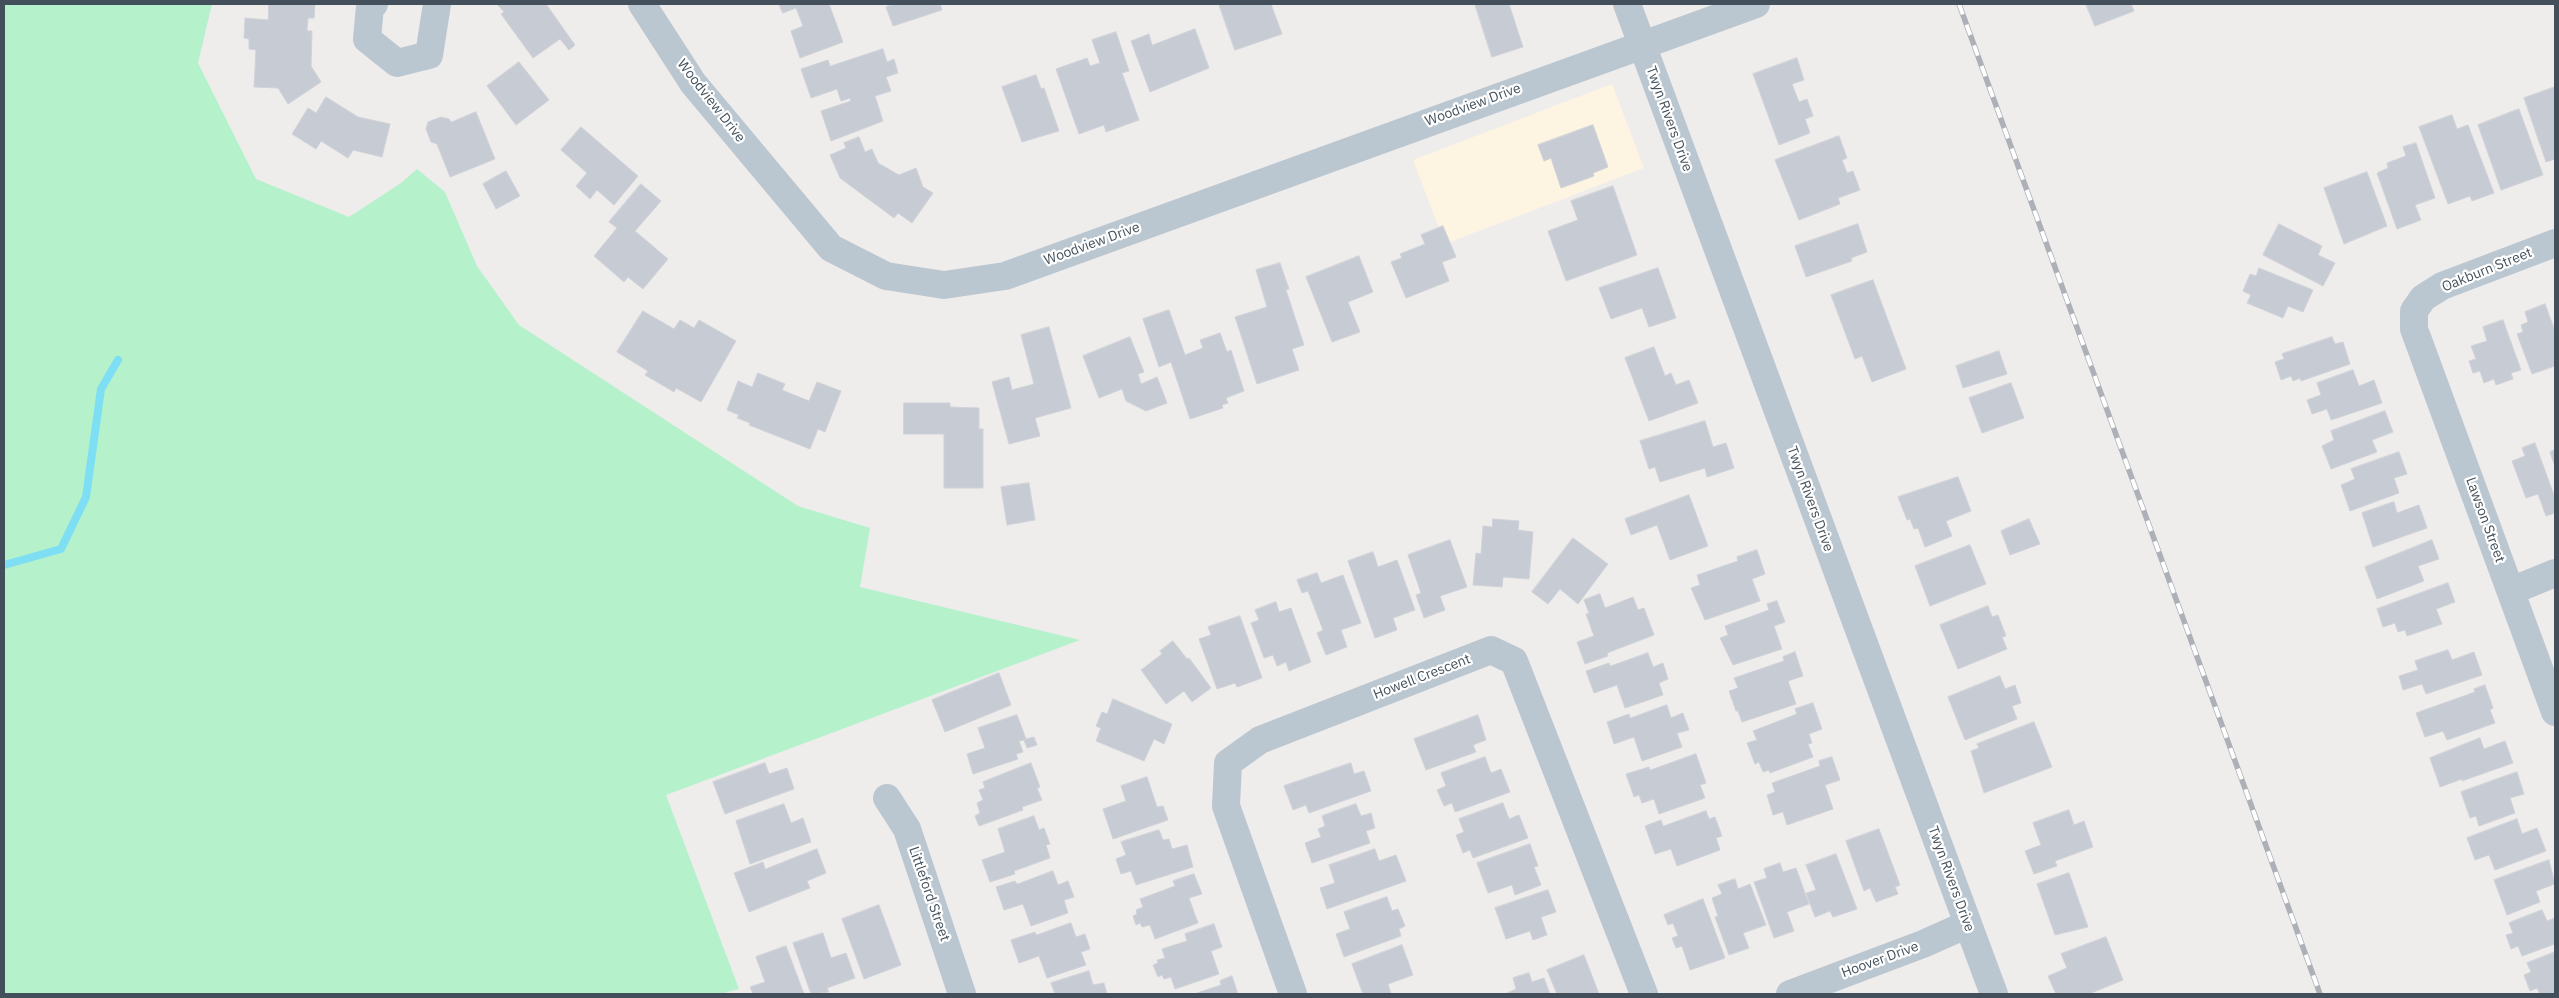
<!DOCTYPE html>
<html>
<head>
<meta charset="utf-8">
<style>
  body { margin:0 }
  #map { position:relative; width:2559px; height:998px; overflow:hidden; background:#efecec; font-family:"IBM Plex Sans",sans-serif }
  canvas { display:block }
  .frame { position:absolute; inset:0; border:5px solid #43505b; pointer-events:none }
</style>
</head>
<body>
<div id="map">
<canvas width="2559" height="998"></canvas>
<div class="frame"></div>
</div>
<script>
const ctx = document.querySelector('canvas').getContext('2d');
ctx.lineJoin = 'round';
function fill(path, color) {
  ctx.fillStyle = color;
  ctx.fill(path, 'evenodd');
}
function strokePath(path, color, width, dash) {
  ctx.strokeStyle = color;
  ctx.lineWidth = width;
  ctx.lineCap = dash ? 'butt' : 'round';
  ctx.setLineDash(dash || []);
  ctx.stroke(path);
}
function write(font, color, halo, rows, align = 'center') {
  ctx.font = font + ' "IBM Plex Sans",sans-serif';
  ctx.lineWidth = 4.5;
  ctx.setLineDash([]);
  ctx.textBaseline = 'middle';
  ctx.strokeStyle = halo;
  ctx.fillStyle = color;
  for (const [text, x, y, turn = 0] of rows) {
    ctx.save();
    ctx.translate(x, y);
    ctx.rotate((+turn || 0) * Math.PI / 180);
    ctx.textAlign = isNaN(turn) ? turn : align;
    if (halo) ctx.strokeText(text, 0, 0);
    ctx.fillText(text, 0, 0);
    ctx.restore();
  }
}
const commercial = new Path2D(`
  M1612,84L1644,168L1445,244L1413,160Z`);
const green = new Path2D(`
  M4,4H212L198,63L256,179L349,217L401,183L417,169L445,192L477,266L519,325L798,506L870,528L860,587L1080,640L666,795L739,989L720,994H4Z`);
const stream = new Path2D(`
  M4,565L61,549L86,497L101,389L118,360`);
const building = new Path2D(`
  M269,4H315L314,18H308L307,31H312L311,66L321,82L288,104L278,88L254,87L256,50L249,49V39L244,38L245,18L268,20Z
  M497,4H546L575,45L569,50L560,39L533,58L501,14L504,12Z
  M779,4H829L843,42L800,58L791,31L803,26L796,8L783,13Z
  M896,4H940L942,10L893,26L886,7Z
  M1219,4H1271L1282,34L1235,50Z
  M1475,4H1509L1523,47L1492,57Z
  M2086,4H2131L2134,11L2095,26Z
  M1195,29L1209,68L1150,92L1131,41L1149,34L1152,45Z
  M1116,32L1129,71L1122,73L1139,120L1106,132L1104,125L1079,134L1056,69L1087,58L1090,66L1100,63L1092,40Z
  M883,49L887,62L894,59L898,73L886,77L891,91L875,96L883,121L831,141L821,111L851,101L850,98L841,101L837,89L811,98L801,69L828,60L830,66Z
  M1797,58L1804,80L1792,84L1799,102L1807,99L1813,116L1805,119L1810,133L1779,145L1753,74Z
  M519,62L549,100L516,125L487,86Z
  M1036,75L1041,89L1044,88L1059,131L1022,142L1002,87Z
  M2555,87V159L2546,162L2524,98Z
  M326,97L358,117L390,124L382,157L353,150L348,158L321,141L316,149L292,134L308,108L316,113Z
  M2519,109L2543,175L2501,190L2478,125Z
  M476,112L495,159L450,177L437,144L431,142L426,129L428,122L441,117L449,119L451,122Z
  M2452,115L2457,129L2468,125L2494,193L2472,201L2470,196L2448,204L2419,127Z
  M1593,125L1608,167L1593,173L1594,176L1561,188L1551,158L1544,161L1538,145Z
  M581,127L638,176L614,205L597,190L590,199L576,186L587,173L561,150Z
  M1839,136L1847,158L1842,160L1847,173L1853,171L1860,190L1838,198L1840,204L1799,220L1775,160Z
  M859,137L865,152L872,149L878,163L899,175L916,168L923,187L933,193L912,223L898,213L894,218L840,178L830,155L846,148L844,143Z
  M2416,143L2435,198L2415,205L2421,220L2397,229L2377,173L2388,168L2387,163L2406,156L2403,147Z
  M506,171L520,196L496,209L483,184Z
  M2367,172L2387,226L2344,244L2324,188Z
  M641,184L661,201L635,231L668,259L643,289L628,277L624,282L594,256L617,228L609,222Z
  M1613,186L1637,255L1566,281L1548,231L1578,220L1571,201Z
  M1858,224L1867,252L1851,258L1852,261L1806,277L1795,246Z
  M2279,224L2322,246L2318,255L2335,263L2323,286L2263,255Z
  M1443,226L1456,257L1442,262L1449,281L1406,298L1391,262L1402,258L1400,254L1425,244L1421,235Z
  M1359,256L1373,292L1348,302L1360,332L1332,342L1306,277Z
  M1280,263L1289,289L1286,290L1304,345L1292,349L1299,370L1257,384L1235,317L1267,307L1256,270Z
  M1658,268L1676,318L1649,327L1642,308L1611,319L1599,288Z
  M2259,268L2313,290L2303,312L2288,306L2283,318L2247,303L2251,295L2243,291L2250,274L2256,276Z
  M1873,280L1906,369L1872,382L1862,356L1855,359L1831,295Z
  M2545,304L2555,331V366L2532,374L2517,334L2523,332L2521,325L2528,322L2525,312Z
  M1169,310L1185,355L1203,348L1200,340L1220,333L1227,352L1231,350L1244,391L1226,398L1228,403L1222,405L1223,408L1190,419L1171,362L1159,367L1143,319Z
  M643,311L674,329L680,320L694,328L699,320L736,341L701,402L676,388L674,392L645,375L648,371L617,352Z
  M2503,320L2521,370L2511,373L2513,379L2496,385L2494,379L2484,383L2480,371L2473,373L2469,361L2476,359L2471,346L2487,341L2483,327Z
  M1049,327L1071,408L1035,418L1040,436L1009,444L992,382L1009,377L1012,390L1034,384L1021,335Z
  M1130,337L1144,372L1138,374L1141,384L1157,377L1167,403L1146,411L1126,401L1122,389L1099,398L1083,356Z
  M2332,337L2335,344L2343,342L2350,364L2301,381L2300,378L2293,381L2291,376L2281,380L2275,362L2284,359L2282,354Z
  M1654,347L1665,376L1671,373L1676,385L1689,380L1698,403L1649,421L1625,358Z
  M1999,351L2007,374L1963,388L1956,366Z
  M2353,370L2359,386L2374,380L2382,403L2331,420L2327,409L2312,414L2307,400L2321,395L2317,383Z
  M758,373L785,384L782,390L809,401L817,382L841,391L825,432L818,429L810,449L749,425L750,423L737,418L739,415L727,410L738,381L752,387Z
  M2011,383L2024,418L1982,433L1969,398Z
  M904,403H950V407L979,408V429H983V488H944V434H904Z
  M2385,411L2393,432L2372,440L2377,452L2331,469L2322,446L2334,440L2331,431Z
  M1705,421L1713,447L1726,443L1734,468L1707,477L1705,468L1660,482L1655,467L1649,469L1640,441Z
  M2535,443L2555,498V513L2546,516L2538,494L2526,498L2512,461L2525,456L2522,448Z
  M2555,450V467L2550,452Z
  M2399,452L2407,474L2394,478L2399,493L2350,511L2341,485L2355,479L2351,469Z
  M1958,477L1971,511L1946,521L1952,536L1925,547L1918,528L1914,529L1910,519L1907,520L1898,497Z
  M1029,483L1035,520L1007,525L1001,487Z
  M1689,495L1708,546L1670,560L1657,525L1631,535L1625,519Z
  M2394,502L2397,513L2419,505L2427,528L2373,547L2362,513Z
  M1493,519L1519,521L1518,530L1533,532L1529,579L1503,577L1502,587L1473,585L1476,553L1481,554L1483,526L1492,527Z
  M2029,519L2040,544L2010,555L2001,531Z
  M1573,538L1608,564L1578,604L1560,589L1548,604L1532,592Z
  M1450,540L1467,587L1440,596L1445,610L1424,618L1416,595L1421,593L1408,555Z
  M2432,540L2439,559L2418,566L2424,581L2377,599L2365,567Z
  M1970,545L1986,584L1930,606L1915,566Z
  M1757,550L1765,574L1752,579L1760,601L1705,620L1691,588L1700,585L1697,575L1738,561L1737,557Z
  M1373,552L1378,567L1397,560L1415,610L1393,618L1397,630L1375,638L1348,561Z
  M1317,573L1321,583L1343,575L1361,623L1341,630L1347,647L1326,655L1317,633L1323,630L1308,591L1302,593L1297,580Z
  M2448,583L2455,602L2436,609L2442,624L2407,636L2405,630L2398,632L2395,623L2383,627L2377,609Z
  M1600,594L1605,608L1633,597L1638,610L1644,608L1654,635L1607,653L1608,656L1585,664L1577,642L1594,636L1586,614L1589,613L1584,600Z
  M1777,601L1785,622L1774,626L1782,649L1733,665L1720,638L1728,635L1725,626L1769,610L1767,604Z
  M1276,602L1279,612L1291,608L1311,662L1289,671L1286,662L1277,666L1273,655L1264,658L1251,623L1259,620L1255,610Z
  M1988,606L1992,617L1998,615L2006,636L2002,637L2007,649L1958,669L1940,625Z
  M1240,616L1262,678L1237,687L1235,683L1217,689L1199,639L1211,635L1208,627Z
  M1173,641L1187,659L1189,658L1211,688L1192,702L1184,691L1166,704L1141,670L1162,654L1160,651Z
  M2448,650L2452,660L2474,652L2482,675L2426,694L2422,684L2403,690L2399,676L2418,670L2415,661Z
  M1795,652L1803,676L1788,681L1796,704L1742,722L1738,711H1736L1729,691L1738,688L1734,678L1784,661L1783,657Z
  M1648,653L1653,667L1663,663L1668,679L1659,683L1663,695L1625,708L1617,685L1594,693L1586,671L1609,663L1610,666Z
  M999,673L1011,705L945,732L932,700Z
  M2000,676L2005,689L2015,685L2021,703L2012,706L2017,719L1965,740L1948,697Z
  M2485,685L2493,708L2490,710L2495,723L2447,740L2443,731L2425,737L2416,713L2475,692L2474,689Z
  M1113,699L1172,724L1164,744L1154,739L1144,761L1096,741L1101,728L1096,726L1102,712L1107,714Z
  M1813,703L1822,729L1809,734L1812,743L1808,744L1813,757L1770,773L1769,770L1763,772L1759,762L1755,764L1747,743L1757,740L1753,731L1797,714L1795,709Z
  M1667,705L1671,718L1683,713L1689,730L1677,733L1682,747L1642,761L1634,737L1614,744L1607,722L1629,714L1630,718Z
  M1017,715L1026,739L1034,737L1037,745L1027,748L1024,740L1019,741L1023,752L1016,754L1018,759L973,774L967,754L985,748L978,728Z
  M1478,715L1486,740L1473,745L1476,752L1426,770L1414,739Z
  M2034,722L2052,767L1984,793L1971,751L1979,748L1977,744Z
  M2480,738L2484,749L2505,741L2513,763L2462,781V779L2440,787L2430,758Z
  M1696,754L1706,783L1700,785L1705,798L1659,814L1654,799L1642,803L1639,795L1634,797L1626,774L1649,767L1650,770Z
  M1485,757L1491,773L1501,769L1510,792L1455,812L1452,803L1444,806L1437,790L1446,786L1441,773Z
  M1832,757L1840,780L1825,785L1833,809L1787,825L1783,812L1773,815L1767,795L1775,792L1772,783L1820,766L1819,761Z
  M765,763L769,774L787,768L794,789L725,814L713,782Z
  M1031,763L1040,787L1037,788L1042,800L1022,807L1023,810L979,826L975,816L980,813L977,803L983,800L979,790L985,788L983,782Z
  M1351,763L1354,774L1364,771L1371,791L1309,813L1306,805L1293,810L1284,786Z
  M2517,772L2524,794L2510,798L2515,813L2479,826L2476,816L2470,818L2461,792Z
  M1147,777L1157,807L1163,806L1168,820L1113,839L1103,809L1126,801L1121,786Z
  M1503,803L1509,819L1519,815L1528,838L1473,858L1470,850L1463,853L1456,835L1464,832L1459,819Z
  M784,804L791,823L803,818L811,842L750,864L736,821Z
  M1356,804L1361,816L1371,813L1375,828L1366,831L1370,843L1312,863L1305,843L1321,837L1318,829L1325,826L1322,816Z
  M2069,810L2074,825L2084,821L2093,847L2055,861L2057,866L2034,874L2025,851L2041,845L2033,823Z
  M1706,811L1709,819L1715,817L1722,836L1716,838L1720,850L1677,866L1671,849L1655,854L1645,826L1661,820L1663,826Z
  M1034,816L1039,830L1044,828L1050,844L1046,845L1050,858L1014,871L1015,874L990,882L982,860L1005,852L998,829Z
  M2517,819L2522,834L2537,828L2546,851L2495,870L2489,855L2475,860L2467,838Z
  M1879,829L1900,885L1895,887L1898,894L1876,902L1870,888L1864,891L1846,841Z
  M1159,830L1163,840L1169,839L1172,849L1187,845L1193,867L1136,885L1131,871L1121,874L1116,859L1126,855L1121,842Z
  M1530,844L1538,866L1534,867L1541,885L1515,895L1512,885L1488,893L1477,863Z
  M817,849L826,873L807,881L810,888L749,912L734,873L763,862L765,869Z
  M1375,849L1379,861L1396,855L1406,881L1327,909L1320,888L1335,883L1329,865Z
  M1836,854L1857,909L1833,917L1830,911L1815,917L1806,893L1816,890L1806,865Z
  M2549,860L2555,884L2536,891L2540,902L2507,915L2494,880Z
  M1780,863L1783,872L1796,868L1809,904L1787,912L1794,931L1774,938L1754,882L1767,878L1764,869Z
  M1053,871L1058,885L1068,881L1074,897L1064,900L1068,913L1031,926L1023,904L1004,910L996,887L1015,881L1017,884Z
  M2069,873L2088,927L2055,935L2037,884Z
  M1194,874L1202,894L1189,898L1198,923L1155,939L1150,925L1142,927L1140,923L1136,925L1133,916L1137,914L1136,910L1143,907L1140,899L1175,886L1173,881Z
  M1735,879L1738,889L1750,884L1766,925L1743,933L1749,948L1729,955L1715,917L1718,916L1712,898L1722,894L1718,885Z
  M1548,890L1556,912L1541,917L1547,935L1533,940L1530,931L1506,939L1495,908Z
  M1387,897L1392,911L1398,909L1405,926L1399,929L1401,936L1344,957L1336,934L1350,929L1344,912Z
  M1703,899L1725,958L1690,970L1682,946L1676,948L1672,938L1678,936L1673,923L1668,925L1664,915Z
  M879,905L901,965L864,979L842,919Z
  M2542,910L2547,921L2555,918V944L2522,956L2518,946L2511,949L2506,935L2513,933L2509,923Z
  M1071,923L1076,937L1085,934L1090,949L1081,952L1086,965L1047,978L1039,956L1019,963L1011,940L1035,932L1036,935Z
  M1214,924L1222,947L1211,951L1219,974L1175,989L1171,977L1164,979L1162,975L1158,977L1153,965L1158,963L1157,960L1165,958L1162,949L1187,941L1185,934Z
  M823,933L831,958L846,953L855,978L827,988L829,992L811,994L793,943Z
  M2106,937L2123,980L2089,994H2056L2048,976L2067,968L2061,954Z
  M1402,945L1413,975L1388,984L1391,994H1363L1352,964Z
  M786,946L804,994H753L750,987L765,982L756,957Z
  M2555,952V994H2540L2537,988L2530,991L2524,975L2531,972L2527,963Z
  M1584,955L1599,994H1557L1547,970Z
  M1089,971L1093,985L1104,983L1107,994H1055L1051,983Z
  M1529,973L1532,982L1544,978L1550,994H1505L1516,989L1513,978Z
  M1232,976L1238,994H1194L1221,985L1220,981Z`);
const minor = new Path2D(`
  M374,4L370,6L367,39L397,63L429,55L437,4
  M642,4L693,83L831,248L886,276L944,285L1005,276L1756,4
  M1627,4L1994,994
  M2555,243L2442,286L2423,298L2414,311V329L2555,712
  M2511,591L2555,573
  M887,798L907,829L962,994
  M1293,994L1226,806L1228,763L1260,740L1491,650L1514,661L1644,994
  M1790,994L1923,944L1968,924`);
const rail = new Path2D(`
  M1959,4L2320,994`);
const streetNames = [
  ["Woodview Drive",711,101,52],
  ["Woodview Drive",1473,105,-20],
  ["Twyn Rivers Drive",1669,119,70],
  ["Woodview Drive",1092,244,-20],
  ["Oakburn Street",2487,270,-22],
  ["Twyn Rivers Drive",1810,499,70],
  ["Lawson Street",2485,520,70],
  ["Howell Crescent",1422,677,-21],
  ["Twyn Rivers Drive",1951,879,70],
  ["Littleford Street",929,894,71],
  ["Hoover Drive",1880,960,-20]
];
fill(commercial, '#fdf4e2');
fill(green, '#b5f2cb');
strokePath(stream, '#7edef3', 8);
fill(building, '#c7cbd3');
strokePath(building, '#cfd2d8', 1);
strokePath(minor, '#bbc7d0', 28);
strokePath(rail, '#adb1b7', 5.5);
strokePath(rail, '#fff', 4, [11]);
write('14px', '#43505b', '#fff', streetNames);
</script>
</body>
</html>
